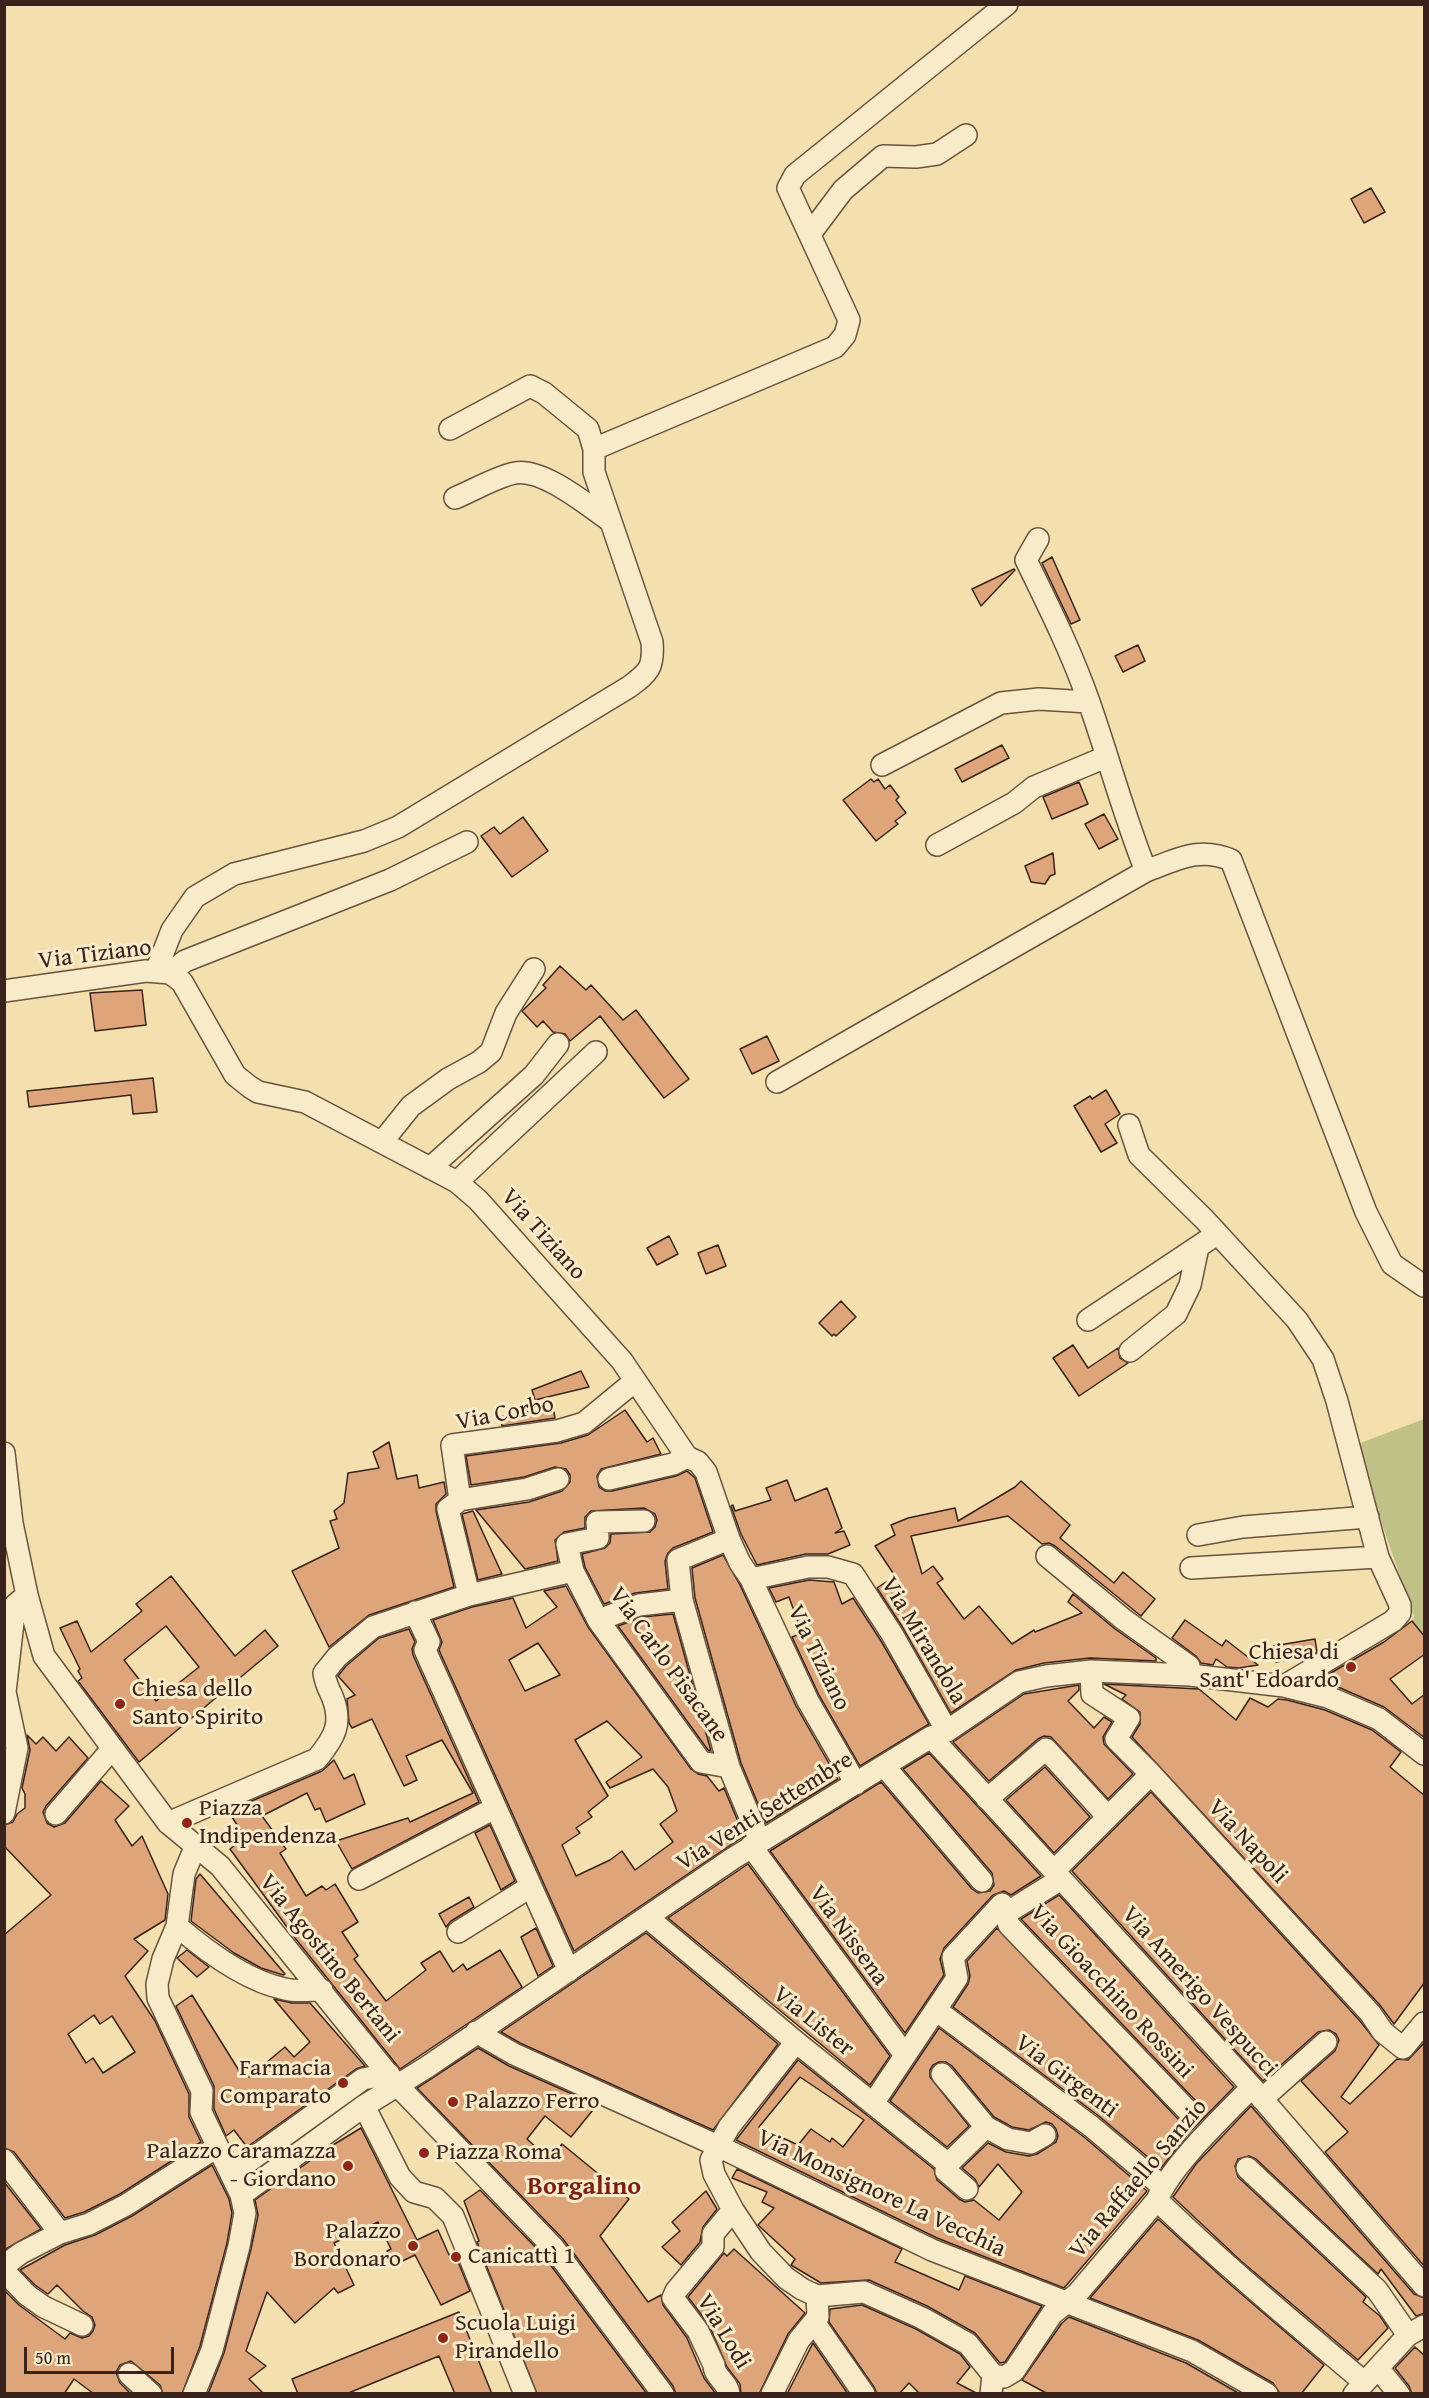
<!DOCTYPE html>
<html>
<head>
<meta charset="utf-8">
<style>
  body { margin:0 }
  #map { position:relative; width:1429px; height:2398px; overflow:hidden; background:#f4e0ae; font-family:"Gentium Book Plus",serif }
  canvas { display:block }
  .frame { position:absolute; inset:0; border:6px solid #39231b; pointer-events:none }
  .scale { position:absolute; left:24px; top:2347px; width:150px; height:27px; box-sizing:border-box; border:3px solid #39231b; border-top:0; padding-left:8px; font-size:18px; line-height:21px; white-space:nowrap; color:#39231b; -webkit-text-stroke:4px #f8ebca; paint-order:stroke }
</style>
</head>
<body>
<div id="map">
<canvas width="1429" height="2398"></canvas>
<div class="frame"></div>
<div class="scale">50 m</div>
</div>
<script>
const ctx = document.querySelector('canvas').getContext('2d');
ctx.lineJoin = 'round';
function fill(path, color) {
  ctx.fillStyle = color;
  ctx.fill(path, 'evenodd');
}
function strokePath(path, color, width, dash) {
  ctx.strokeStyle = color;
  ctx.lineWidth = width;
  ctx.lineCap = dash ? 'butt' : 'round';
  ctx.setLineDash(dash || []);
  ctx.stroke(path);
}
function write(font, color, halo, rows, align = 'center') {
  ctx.font = font + ' "Gentium Book Plus",serif';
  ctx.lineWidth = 6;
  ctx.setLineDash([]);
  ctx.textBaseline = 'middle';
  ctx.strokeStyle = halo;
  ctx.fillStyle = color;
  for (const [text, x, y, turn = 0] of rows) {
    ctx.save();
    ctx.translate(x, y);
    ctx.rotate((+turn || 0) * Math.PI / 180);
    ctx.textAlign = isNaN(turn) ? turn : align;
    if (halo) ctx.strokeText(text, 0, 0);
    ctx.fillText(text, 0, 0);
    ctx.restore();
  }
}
const green = new Path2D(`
  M1424,1419V1635L1423,1636L1412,1621L1414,1617L1355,1445Z`);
const building = new Path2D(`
  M1371,188L1385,212L1364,223L1351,199Z
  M1052,557L1080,620L1071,624L1042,563Z
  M1014,569L1015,570L981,606L972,589Z
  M1138,645L1145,661L1123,672L1115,656Z
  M1002,745L1009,758L962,782L955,769Z
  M871,779L874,782L878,779L885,789L890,785L899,797L896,800L906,813L895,821L898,824L876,841L843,800Z
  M1079,782L1088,804L1052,819L1043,797Z
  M1104,814L1118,839L1099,849L1085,824Z
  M523,817L548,851L512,877L481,836L494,827L500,834Z
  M1053,853L1055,874L1050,876L1045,884L1031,882L1025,866Z
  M560,966L586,990L591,985L623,1020L636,1010L689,1079L664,1098L600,1016L570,1041L565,1034L553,1032L543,1021L537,1027L522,1011L546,988L543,985Z
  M142,990L146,1025L95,1031L90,993Z
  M767,1036L779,1061L752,1074L740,1049Z
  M153,1078L157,1112L133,1114L131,1095L29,1107L27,1091Z
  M1106,1090L1120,1114L1105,1124L1117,1143L1101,1152L1074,1106L1090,1096L1092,1099Z
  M669,1236L678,1254L657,1265L647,1248Z
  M718,1245L726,1266L706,1274L698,1253Z
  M841,1301L856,1317L836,1336L834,1334L832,1336L819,1323Z
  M1073,1345L1088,1368L1118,1348L1120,1358L1128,1363L1079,1396L1053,1358Z
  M581,1371L589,1387L535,1400L532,1390Z
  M553,1407L555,1418L502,1426L500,1417Z
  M625,1410L647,1442L653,1438L661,1454L601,1469L597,1476L599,1487L605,1491H612L676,1476L687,1471L695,1478L713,1532L673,1548L668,1553L665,1561L668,1589L635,1593L604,1604L585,1567L582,1554L605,1548L610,1543L611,1534L650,1532L655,1527L657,1520L655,1514L644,1508L591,1511L585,1517V1528L564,1532L555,1540L558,1561L525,1569L476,1510L529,1502L562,1491L570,1482V1475L566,1469L555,1467L524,1477L471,1485L466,1456L561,1443L588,1435Z
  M389,1442L397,1479L417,1475L419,1488L444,1482L446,1494L436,1504V1511L454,1587L369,1615L329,1647L292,1571L339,1548L330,1521L337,1519L334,1511L344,1503L348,1473L379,1468L373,1452Z
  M787,1480L795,1501L827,1488L842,1528L835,1533L844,1531L850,1545L828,1554H806L757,1565L741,1534L731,1506L733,1505L735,1511L771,1500L766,1488Z
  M1021,1481L1070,1525L1060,1538L1114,1583L1123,1572L1155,1599L1141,1616L1055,1546L1049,1543L1042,1544L1008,1516L911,1536L922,1574L933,1566L943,1579L937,1583L964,1619L979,1606L1012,1644L1034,1630L1035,1632L1082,1613L1068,1602L1073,1594L1115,1629L1156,1658V1661L1090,1658L1044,1663L1016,1670L951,1713L903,1628L877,1588L895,1576L875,1546L895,1535L891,1525L908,1518L955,1508L958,1521L1015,1487Z
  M473,1511L502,1574L478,1580L462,1514Z
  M723,1555L740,1585L796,1706L838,1779L766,1823L741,1763L695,1598L692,1568Z
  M171,1576L235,1656L265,1630L278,1646L139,1762L78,1681L82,1678L78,1671L80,1669L60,1628L77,1621L91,1652L142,1611L136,1604ZM166,1626L199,1667L156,1701L124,1660Z
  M809,1580L834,1582L842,1604L853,1598L881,1641L929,1724L860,1766L819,1695L792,1637L802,1633L789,1597L776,1602L769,1588Z
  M566,1586L588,1627L691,1769L698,1774L707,1776L719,1791L724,1788L744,1836L574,1951L439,1650L442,1642L433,1620L472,1607L513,1598L526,1628L557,1607L544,1591ZM538,1643L560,1675L525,1691L509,1660ZM607,1721L642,1757L606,1782L610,1788L653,1769L668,1787L677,1811L660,1824L673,1842L635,1870L622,1851L610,1860L576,1876L562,1845L580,1833L576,1828L592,1817L588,1812L608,1796L575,1740Z
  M673,1614L711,1751L708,1750L618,1626L642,1617Z
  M1185,1620L1222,1646L1226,1640L1258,1665L1239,1668L1227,1667L1216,1659L1213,1665L1201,1663L1196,1656L1172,1638Z
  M1412,1621L1425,1637V1654L1390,1679L1412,1704L1425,1694V1738L1384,1707L1338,1687L1329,1674L1384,1642Z
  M409,1629L415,1642L412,1649L413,1655L479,1802L352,1869L336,1841L408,1818L410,1822L473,1793L442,1740L406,1756L417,1780L404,1786L372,1719L352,1728L349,1723L347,1699L355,1695L338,1676L346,1666L379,1638Z
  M1315,1639L1317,1652L1310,1656L1276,1662L1273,1646Z
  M1104,1684L1199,1689L1236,1720L1250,1698L1268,1707L1278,1699L1287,1700L1325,1710L1372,1730L1401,1752L1390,1767L1425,1796V1982L1394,2024L1379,2004L1132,1737L1140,1724V1712L1122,1699L1126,1695Z
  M1079,1685V1690L1068,1701L1094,1728L1104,1717L1112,1722L1103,1737L1104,1744L1133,1774L1108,1799L1051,1737L1044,1736L1038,1739L989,1781L953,1742L1024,1694Z
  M27,1735L36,1744L43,1737L56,1751L69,1737L88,1758L46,1806L43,1812L47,1823L54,1827L65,1823L101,1781L129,1806L115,1820L132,1846L142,1836L168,1894L165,1920L134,1939L148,1951L125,1976L155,2021L189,2094V2117L201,2142L120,2194L84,2212L65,2218L14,2152L4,2148V1935L51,1895L4,1846V1825L13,1822L17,1814L25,1808V1794L22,1788L30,1750ZM94,2015L100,2024L112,2016L135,2052L103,2073L93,2058L86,2063L68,2034Z
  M929,1753L1041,1876L1011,1895L1004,1891L993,1895L944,1948L940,1959L944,1975L905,2033L770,1851L881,1782L972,1889L978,1893L990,1891L994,1885L992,1873L903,1769Z
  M334,1760L344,1779L354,1774L365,1804L326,1822L320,1808L315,1810L307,1793L262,1816L286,1849L280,1853L306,1896L322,1886L326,1890L335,1884L358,1922L342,1932L358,1956L354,1959L386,2001L426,1970L421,1963L440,1951L453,1972L463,1964L467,1970L500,1950L522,1987L400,2069L295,1938L230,1849L245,1837L228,1811L322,1771Z
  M1045,1767L1090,1817L1054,1853L1006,1800Z
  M1151,1792L1360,2021L1379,2045L1341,2097L1350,2104L1397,2059L1408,2060L1425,2042V2267L1325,2152L1348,2132L1301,2081L1335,2051L1339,2040L1336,2034L1329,2030L1318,2032L1263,2081L1072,1871Z
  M490,1825L515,1881L501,1890L475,1833Z
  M748,1864L890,2056L870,2085L668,1918Z
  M200,1874L285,1974L283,1975L261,1968L234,1953L191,1921L196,1879Z
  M1059,1895L1234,2087L1190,2132L1161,2168L1100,2117L953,2007L968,1984L970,1976L967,1961L997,1928L1178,2119L1189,2122L1196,2119L1199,2108L1196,2101L1021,1919Z
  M469,1897L474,1907L451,1921L446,1927L439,1914Z
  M536,1928L553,1966L538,1976L521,1937Z
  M646,1933L778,2044L713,2130L520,2043L501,2032Z
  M187,1950L209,1967L197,1977L177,1958Z
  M192,1995L243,2077L247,2074L249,2077L285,2047L294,2057L310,2042L274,1999L292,2003H310L365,2066L356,2069L247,2147L234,2130L226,2136L214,2109V2086L176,2006Z
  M939,2028L1084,2137L1147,2191L1064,2288L937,2238L736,2140L798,2060L934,2169L937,2180L959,2199L965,2202L974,2200L999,2220L1022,2192L998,2164L979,2187L975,2179L962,2168L988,2143L1006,2152L1029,2156L1037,2154L1056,2142L1058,2136L1056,2129L1052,2124L1046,2122L1029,2130L1012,2127L994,2117L952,2066L946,2062H939L933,2065L930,2070V2077L969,2126L947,2147L890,2101ZM800,2077L864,2120L843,2147L832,2138L830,2142L811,2129L798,2145L759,2127Z
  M478,2048L509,2066L597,2105L571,2137L545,2116L527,2139L550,2160L562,2144L629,2199L600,2236L648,2302L661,2295L663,2305L687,2338L704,2378L716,2394H676L673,2386L563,2239L417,2088Z
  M1251,2106L1414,2294L1425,2298V2313L1416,2316L1381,2269L1378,2274L1256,2159L1249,2156L1238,2159L1235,2166L1238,2177L1366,2297L1363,2302L1380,2316L1388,2328L1358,2360L1241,2261L1173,2197L1196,2164Z
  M361,2128L417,2240L438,2230L449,2255L454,2252L470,2291L441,2305L415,2255L394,2265L387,2251L391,2249L378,2222L334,2243L354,2285L338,2293L334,2288L295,2323L267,2292L246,2351L266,2366L249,2379L264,2394H208L224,2353L251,2249L258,2215L255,2200L328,2148Z
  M212,2165L229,2199L232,2213L227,2243L200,2346L182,2394H163L160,2385L131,2361L120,2365L116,2372L120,2383L131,2394H94L74,2379L64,2394H4V2290L19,2305L65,2339L70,2333L82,2338L89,2336L93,2331L95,2325L92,2317L83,2311L57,2285L48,2294L35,2285L20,2270L65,2245L95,2235L132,2216Z
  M737,2169L902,2249L895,2262L959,2290L965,2276L1042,2306L1005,2362L1000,2363L975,2333L927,2306L869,2280L821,2283L791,2265L795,2259L758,2225L774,2208L762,2202L767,2192L732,2178Z
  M4,2182L41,2229L4,2250Z
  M480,2190L543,2255L647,2394H537L477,2242L479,2241L464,2201Z
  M706,2191L717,2209L703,2227L700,2242L681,2265L662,2247L680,2231L672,2222Z
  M1158,2219L1225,2280L1324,2365L1301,2394H1280L1273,2383L1198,2340L1090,2298Z
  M734,2249L805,2313L788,2334L759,2394H741L740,2384L727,2367L709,2325L688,2297L724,2253L727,2256Z
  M862,2305L916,2329L960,2354L970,2367L957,2383L978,2394H920L909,2383L899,2394H877L874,2387L829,2322L830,2309Z
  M459,2312L492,2394H455L439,2356L346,2394H298L292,2379Z
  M1069,2317L1186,2363L1240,2394H1048L1022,2380L1062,2323Z
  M813,2343L848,2394H787Z
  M1415,2347L1425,2356V2394H1412L1409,2386L1395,2368Z`);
const minor = new Path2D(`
  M810,234L843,190L883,156L916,157L937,154L966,135
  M450,429L530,386L544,393L588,429L594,449
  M455,498C472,491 498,476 515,473C543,468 587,505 609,520
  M1038,539L1026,560C1049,607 1072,653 1089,702C1109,759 1124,816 1146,871
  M882,765L1001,703L1039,699L1089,702
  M937,845L1014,803L1034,787L1106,757
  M156,971L172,930L195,897L234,874L364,841L398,827L629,687C649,672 654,668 652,642L594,472V449L835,347L845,335L849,320L788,188L795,175L1007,4
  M170,973L185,961L390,880L467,842
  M4,991L146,971L170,973L182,982L235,1075L250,1087L258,1092L305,1102L457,1182L478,1200L622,1361L687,1457L698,1462L706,1472L729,1539L740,1563L751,1579L808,1701L856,1784
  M777,1082L1146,871C1176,860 1199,846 1231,860L1366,1212L1392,1264L1424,1286
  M1129,1125L1139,1155L1205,1220L1297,1320L1323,1359L1337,1401L1378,1557L1400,1605V1613L1393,1621L1284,1686
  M382,1142L411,1106L448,1079L479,1062L491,1052L506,1013L534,969
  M430,1168L534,1075L558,1044
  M457,1182L596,1052
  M1088,1320L1217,1234
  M1130,1351L1176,1314L1190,1285L1198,1247
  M4,1453L12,1523L27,1595L44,1656L168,1823L220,1866L397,2085L553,2247L663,2394
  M609,1479L673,1464L687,1457
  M460,1500L527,1489L558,1479
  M1198,1535L1243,1527L1368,1517
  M729,1539L678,1560L682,1600L729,1767L760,1841
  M1047,1556L1123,1619L1189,1666L1190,1675
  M1191,1568L1378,1557
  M573,1571L567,1544L598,1538L597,1522L644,1521
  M751,1579L808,1567H828L853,1574L892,1634L947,1731
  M469,1595L448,1509L460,1500L452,1445L557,1431L584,1423L635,1381
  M415,1612L429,1642L425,1650L569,1971
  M598,1620L639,1605L682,1600
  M1091,1671L1092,1694L1129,1718L1116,1739L1151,1774L1370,2013L1383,2032L1403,2048L1424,2023
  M931,1737L1252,2087L1424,2286
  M885,1767L982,1881
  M987,1799L1046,1749L1108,1817
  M4,1813L17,1748L5,1692L15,1605L27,1595
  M56,1814L112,1749
  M168,1823L317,1759C335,1737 343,1723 332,1696C328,1688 325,1681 324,1673L337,1657L373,1627L469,1595L573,1571L598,1620L701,1762L729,1767
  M751,1846L905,2055
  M1054,1871L1151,1774
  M359,1879L495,1808
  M1005,1914L1061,1879
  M647,1917L796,2042L948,2164L946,2171L967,2189
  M177,1926C206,1951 246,1981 285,1989C296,1992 310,1990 322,1990
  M458,1932L530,1887
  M936,2010L1092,2127L1163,2187
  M476,2032L514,2054L718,2146L932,2250L1192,2351L1267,2394
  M796,2042L729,2127L711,2160L714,2174L733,2210L761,2252L786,2278L802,2289L817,2296L864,2292L922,2318L968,2344L993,2375L1004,2377L1014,2371L1052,2314L1077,2294L1157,2200C1171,2165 1225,2115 1252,2087
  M942,2074L986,2127L1008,2139L1031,2143L1045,2135
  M1262,2099L1326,2042
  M874,2102L957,1978L953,1957L1002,1904L1009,1925L1187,2110
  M364,2106L400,2177L414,2192L435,2198L453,2216L525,2394
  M4,2160L60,2233
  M948,2164L986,2127
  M1247,2168L1377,2290L1408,2335
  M234,2181L245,2164L363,2079L389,2074
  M241,2195L364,2106L427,2067L732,1859L931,1737L947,1731L1019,1682L1046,1676L1091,1671L1190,1675L1284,1686L1328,1697L1379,1719L1424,1754
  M1157,2200C1223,2264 1294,2323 1364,2382
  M4,2266L21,2253L60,2233L89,2224L126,2205L217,2147
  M4,2271L27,2295L44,2307L82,2325
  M814,2322L864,2394
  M1378,2368L1399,2394
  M129,2374L151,2394
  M194,2394L212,2350L239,2246L245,2213L241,2195L201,2112L202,2091L158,1998L157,1984L163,1959L177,1926L184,1874L196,1845
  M729,2394C728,2382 714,2377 714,2365L698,2331L673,2298L676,2291L713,2247V2234L733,2210
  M772,2394L799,2340L818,2317L817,2296
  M991,2394L993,2375
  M1354,2394L1408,2335L1424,2326`);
const markers = [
  [1351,1667,6,"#8f2418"],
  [120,1704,6,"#8f2418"],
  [187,1823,6,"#8f2418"],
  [343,2083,6,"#8f2418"],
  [453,2102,6,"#8f2418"],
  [424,2153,6,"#8f2418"],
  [348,2166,6,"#8f2418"],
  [413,2246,6,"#8f2418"],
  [456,2257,6,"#8f2418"],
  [443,2338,6,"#8f2418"]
];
const streetNames = [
  ["Via Tiziano",95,955,-7],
  ["Via Tiziano",543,1235,48],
  ["Via Corbo",505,1414,-11],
  ["Via Mirandola",923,1641,59],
  ["Via Tiziano",818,1658,64],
  ["Via Carlo Pisacane",668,1665,54],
  ["Via Venti Settembre",765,1812,-32],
  ["Via Napoli",1247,1842,47],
  ["Via Nissena",848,1936,54],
  ["Via Agostino Bertani",329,1959,51],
  ["Via Gioacchino Rossini",1111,1992,47],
  ["Via Amerigo Vespucci",1199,1992,48],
  ["Via Lister",813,2022,39],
  ["Via Girgenti",1066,2077,37],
  ["Via Raffaello Sanzio",1139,2179,-50],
  ["Via Monsignore La Vecchia",881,2194,25],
  ["Via Lodi",723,2332,59]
];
const poiNames = [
  ["Chiesa di",1339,1653,"right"],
  ["Sant' Edoardo",1339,1681,"right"],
  ["Chiesa dello",132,1690],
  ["Santo Spirito",132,1718],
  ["Piazza",199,1809],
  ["Indipendenza",199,1837],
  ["Farmacia",331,2069,"right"],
  ["Comparato",331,2097,"right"],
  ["Palazzo Ferro",465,2102],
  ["Palazzo Caramazza",336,2152,"right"],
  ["- Giordano",336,2180,"right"],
  ["Piazza Roma",436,2153],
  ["Palazzo",401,2232,"right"],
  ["Bordonaro",401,2260,"right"],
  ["Canicattì 1",468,2257],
  ["Scuola Luigi",455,2324],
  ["Pirandello",455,2352]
];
const neighbourhoodNames = [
  ["Borgalino",584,2187]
];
fill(green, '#c0c187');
fill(building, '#dda579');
strokePath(building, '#39231b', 1.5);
strokePath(minor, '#685240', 24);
strokePath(minor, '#f8ebca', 21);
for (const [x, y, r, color] of markers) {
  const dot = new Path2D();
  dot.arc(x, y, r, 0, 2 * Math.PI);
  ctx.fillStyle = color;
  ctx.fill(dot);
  strokePath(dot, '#f8ebca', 2);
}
write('24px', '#39231b', '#f8ebca', streetNames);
write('24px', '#39231b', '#f8ebca', poiNames, 'left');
write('bold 26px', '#7a1f14', '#f8ebca', neighbourhoodNames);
</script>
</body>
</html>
